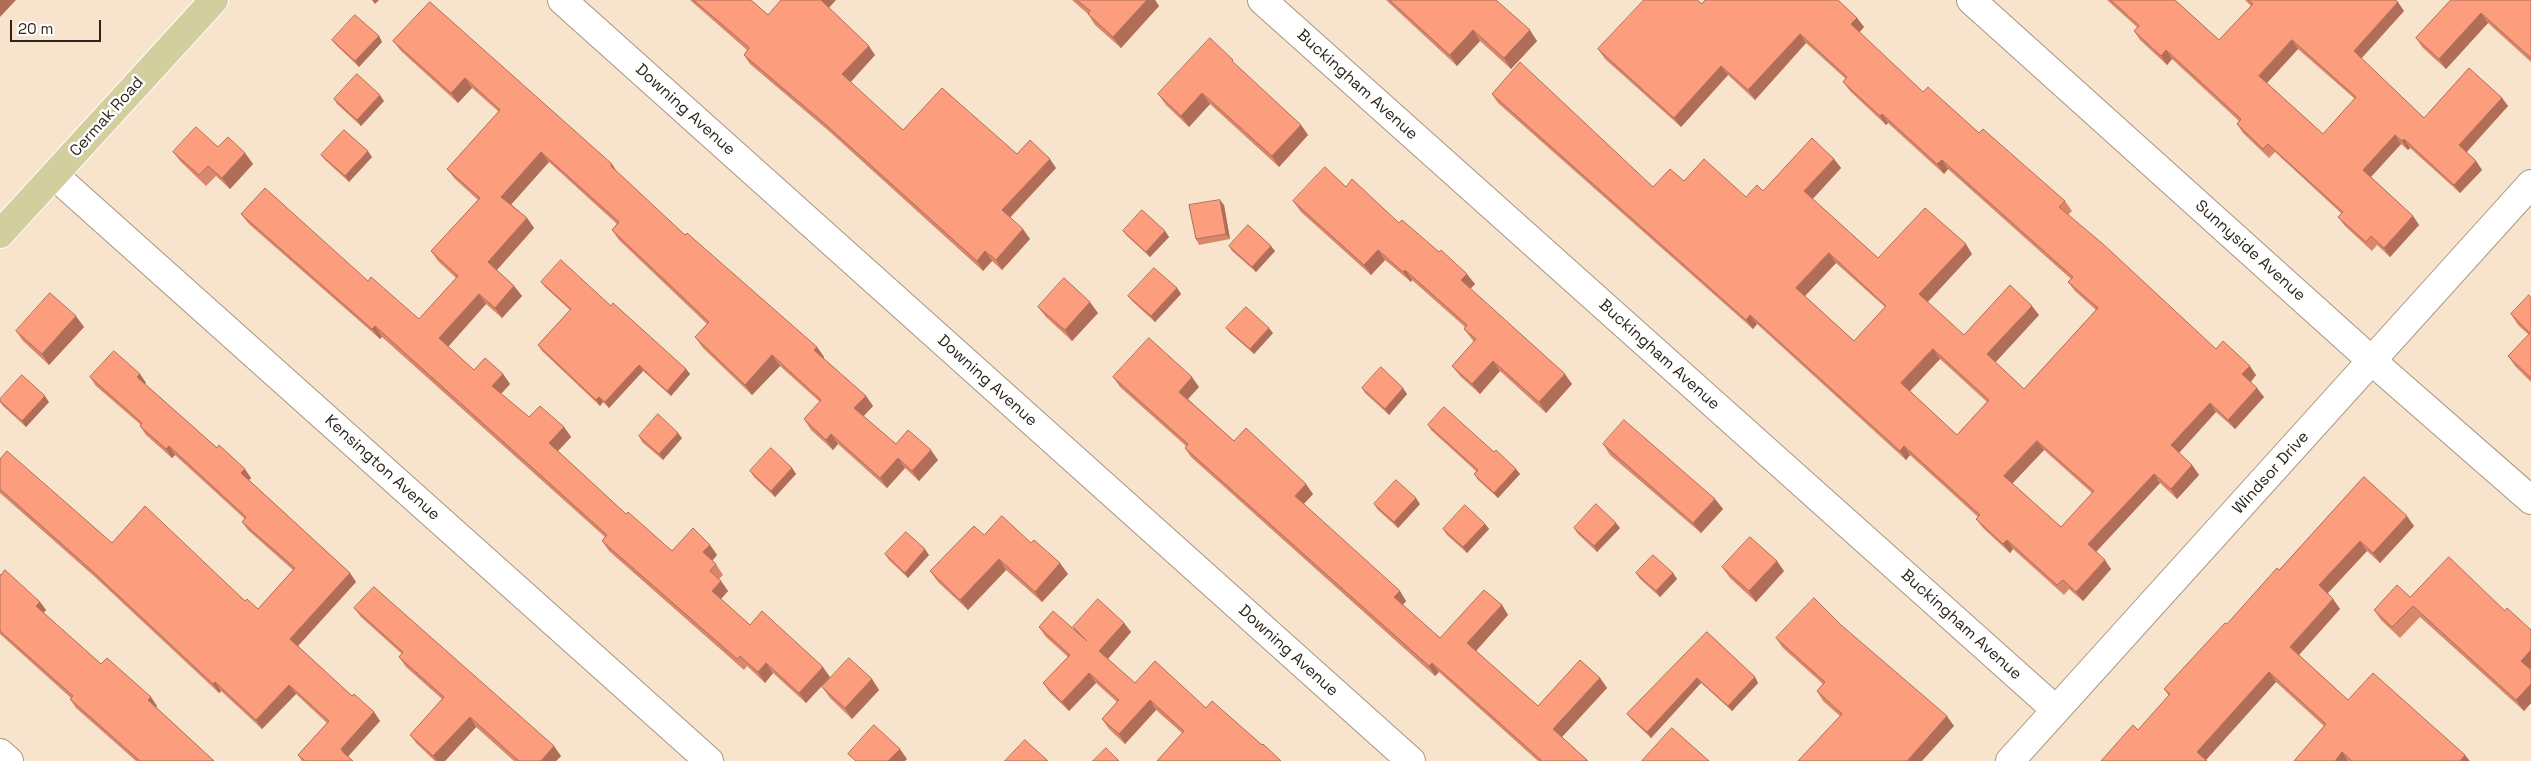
<!DOCTYPE html>
<html>
<head>
<meta charset="utf-8">
<style>
  body { margin:0 }
  #map { position:relative; width:2531px; height:761px; overflow:hidden; background:#f8e4cd; font-family:"Space Grotesk",sans-serif }
  canvas { display:block }
  .scale { position:absolute; left:10px; top:20px; width:91px; height:22px; box-sizing:border-box; border:2px solid #2c251c; border-top:0; padding-left:6px; font-size:15px; line-height:18px; white-space:nowrap; color:#2c251c; -webkit-text-stroke:4px #fff; paint-order:stroke }
</style>
</head>
<body>
<div id="map">
<canvas width="2531" height="761"></canvas>
<div class="scale">20 m</div>
</div>
<script>
const ctx = document.querySelector('canvas').getContext('2d');
ctx.lineJoin = 'round';
function strokePath(path, color, width, dash) {
  ctx.strokeStyle = color;
  ctx.lineWidth = width;
  ctx.lineCap = dash ? 'butt' : 'round';
  ctx.setLineDash(dash || []);
  ctx.stroke(path);
}
function fill(path, color) {
  ctx.fillStyle = color;
  ctx.fill(path, 'evenodd');
}
function write(font, color, halo, rows, align = 'center') {
  ctx.font = font + ' "Space Grotesk",sans-serif';
  ctx.lineWidth = 5;
  ctx.setLineDash([]);
  ctx.textBaseline = 'middle';
  ctx.strokeStyle = halo;
  ctx.fillStyle = color;
  for (const [text, x, y, turn = 0] of rows) {
    ctx.save();
    ctx.translate(x, y);
    ctx.rotate((+turn || 0) * Math.PI / 180);
    ctx.textAlign = isNaN(turn) ? turn : align;
    if (halo) ctx.strokeText(text, 0, 0);
    ctx.fillText(text, 0, 0);
    ctx.restore();
  }
}
const minor = new Path2D(`
  M562,0L1411,761
  M1262,0L2056,710
  M1971,0L2372,361L2531,500
  M54,175L709,761
  M0,753L9,761
  M2010,761L2531,184`);
const major = new Path2D(`
  M0,234L214,0`);
const wall = new Path2D(`
  M690,0H751L768,15L829,8L875,55L850,82L903,130L1017,154L1056,168L1010,218L1030,239L1002,270L992,261L983,271L830,132L750,64L744,55L747,50Z
  M1072,0H1155L1159,6L1121,48L1095,25L1088,14Z
  M1386,0H1496L1537,41L1511,69L1480,41L1457,66Z
  M1643,0H1697L1702,4L1857,18L1864,27L1859,32L1923,92L1979,133L2065,201L2072,211L2068,215L2216,349L2256,375L2251,382L2264,397L2235,429L2216,412L2179,453L2192,465L2199,475L2177,499L2160,483L2096,552L2111,569L2083,601L2069,589L2064,595L2013,549L2010,553L1983,528L1976,519L1978,517L1910,455L1906,460L1757,324L1753,329L1498,103L1492,94L1653,187L1684,181L1746,197L1763,191L1834,159L1841,168L1812,199L1878,258L1972,254L1927,302L1964,335L2039,315L1995,362L2024,389L2096,310L2075,291L2068,282L2071,279L1948,169L1944,174L1888,123L1886,125L1850,91L1843,82L1846,79L1806,43L1755,100L1728,75L1681,127L1605,59L1598,49L1644,1ZM1836,263L1885,307L1854,341L1805,296ZM1940,359L1987,402L1957,435L1910,391ZM2044,450L2092,493L2061,527L2012,483Z
  M2107,0H2175L2219,40L2251,6L2245,0H2395L2404,11L2361,58L2424,118L2502,98L2508,106L2466,152L2476,161L2482,170L2460,193L2410,148L2408,150L2401,144L2371,177L2413,216L2419,225L2390,257L2377,245L2372,251L2345,226L2338,217L2342,214L2275,152L2269,158L2243,133L2237,124L2239,121L2172,59L2167,65L2140,40L2134,31L2137,27ZM2298,49L2355,99L2323,134L2267,83Z
  M2451,0H2531V62L2488,23L2446,69L2423,48L2416,38Z
  M430,2L685,235L817,347L824,357L823,358L866,396L873,406L863,416L896,444L938,460L919,481L905,468L887,488L838,444L833,450L811,430L804,419L820,402L780,366L752,395L703,348L695,337L707,324L619,240L612,230L617,224L549,162L511,204L527,218L534,228L497,270L514,286L522,296L502,318L486,304L448,347L474,370L503,374L510,384L501,394L529,417L564,427L571,437L558,451L626,514L672,551L710,545L717,555L712,561L716,564L723,575L719,579L728,591L721,599L750,625L830,677L806,703L773,673L765,683L747,666L744,670L609,551L602,541L605,537L382,337L380,339L249,224L241,214L368,281L419,319L456,278L438,261L431,251L478,200L455,179L447,169L499,112L472,88L458,103L401,51L393,41Z
  M379,36L382,42L359,67L336,45L332,40Z
  M1238,68L1301,125L1308,135L1279,167L1210,104L1189,127L1166,105L1158,94Z
  M334,99L384,101L361,126L337,104Z
  M218,147L245,153L253,164L230,189L216,176L206,186L181,162L173,152Z
  M321,155L372,157L349,182L325,160Z
  M1346,187L1399,223L1475,284L1470,289L1572,384L1546,413L1500,371L1480,394L1460,376L1452,366L1474,342L1464,329L1465,327L1412,280L1411,282L1385,260L1371,275L1301,212L1293,201Z
  M1224,205L1230,239L1199,245L1196,239Z
  M1123,231H1165L1169,237L1150,257L1127,236Z
  M1229,246L1275,251L1256,272L1232,251Z
  M541,282L611,306L686,369L690,374L671,396L643,371L609,408L603,402L600,406L542,351L538,345L570,310L545,287Z
  M1177,288L1181,294L1155,322L1132,301L1128,296Z
  M2531,298V382L2515,366L2508,356L2529,335L2518,325L2511,314Z
  M1038,307L1098,313L1072,341L1046,317Z
  M84,327L49,365L23,341L16,331Z
  M1226,328L1273,333L1254,354L1230,333Z
  M140,374L146,383L145,384L251,478L249,480L350,573L356,582L298,646L352,696L374,712L380,721L348,757L353,761H302L298,755L327,723L296,694L262,729L221,691L219,693L95,577L0,493V459L112,543L245,601L258,609L293,570L248,530L242,522L245,519L175,455L172,458L146,435L140,426L141,425L96,386L90,377Z
  M1113,377L1199,387L1188,399L1234,441L1313,494L1303,504L1406,601L1403,605L1440,638L1502,605L1508,615L1476,651L1538,706L1600,678L1607,688L1562,737L1588,761H1538L1439,672L1435,676L1191,457L1185,448L1186,446L1120,387Z
  M1362,388L1407,394L1389,415L1365,393Z
  M0,399L49,402L26,427L3,406L0,402Z
  M1428,425L1494,452L1520,474L1498,498L1478,480L1474,474L1477,472L1431,430Z
  M639,436L682,438L663,460L642,442Z
  M1603,444L1715,499L1723,509L1701,533L1610,455Z
  M792,468L796,474L775,497L754,477L750,471Z
  M2364,477L2414,526L2380,563L2367,551L2328,593L2333,599L2340,609L2299,655L2348,700L2470,761H2294L2324,726L2276,682L2206,760L2101,761L2138,730L2169,696L2164,689L2279,570Z
  M1374,504H1420L1398,528L1378,510Z
  M1616,523L1620,528L1597,552L1578,534L1574,528Z
  M1485,524L1489,529L1467,553L1447,535L1443,529Z
  M984,535L1031,543L1068,574L1042,602L1006,570L968,610L938,582L930,571Z
  M885,554L929,555L908,578L889,560Z
  M1722,567L1784,571L1756,602L1730,578Z
  M1636,573H1673L1677,579L1660,597L1640,579Z
  M0,574L40,602L46,610L43,613L101,664L157,706L156,707L214,761H136L76,708L70,699L71,698L0,634Z
  M2410,597L2505,611L2531,630V668L2530,669L2531,670V703L2524,711L2420,617L2400,638L2381,620L2374,610Z
  M354,608L561,756L556,761H514L476,727L445,761H435L417,744L410,735L442,699L406,667L399,657L402,654L361,617Z
  M1124,623L1131,632L1108,659L1135,683L1206,708L1262,745L1281,761L1182,733L1156,710L1125,744L1109,729L1102,719L1117,702L1096,683L1069,711L1050,693L1043,683L1068,657L1046,637L1039,627L1073,629Z
  M1841,625L1954,726L1840,716L1823,701L1817,691L1823,684L1783,648L1776,638Z
  M1707,632L1755,677L1758,683L1732,711L1701,683L1651,738L1631,719L1627,714Z
  M872,679L879,690L852,719L830,698L822,687Z`);
const shadedWall = new Path2D(`
  M0,0H16L0,17Z
  M372,0H379L375,4Z
  M821,0H836L827,10Z
  M1147,0H1155L1159,6L1121,48L1113,37Z
  M2398,2L2404,11L2360,60L2354,51Z
  M2481,13L2488,23L2446,69L2439,59Z
  M1857,18L1864,27L1858,34L1851,24Z
  M1473,30L1480,41L1457,66L1450,55Z
  M1530,30L1537,41L1511,69L1504,58Z
  M1800,34L1806,43L1755,100L1748,90Z
  M379,36L382,42L359,67L355,61Z
  M2292,40L2298,49L2265,85L2259,76Z
  M869,46L875,55L849,84L842,74Z
  M2166,50L2172,59L2167,65L2161,56Z
  M1721,66L1728,75L1681,127L1674,118Z
  M465,78L472,88L458,103L451,93Z
  M1202,93L1210,104L1189,127L1181,116Z
  M380,95L384,101L361,126L357,120Z
  M2502,98L2508,106L2465,154L2459,145Z
  M1882,114L1888,123L1886,125L1880,116Z
  M1301,125L1308,135L1279,167L1272,156Z
  M2395,135L2401,144L2369,179L2363,170Z
  M2404,139L2410,148L2408,150L2402,141Z
  M368,151L372,157L349,182L345,176Z
  M541,152L549,162L509,207L501,197Z
  M245,153L253,164L230,189L222,178Z
  M1050,159L1056,168L1008,219L1002,210Z
  M1834,159L1841,168L1811,201L1804,191Z
  M1942,160L1948,169L1944,174L1937,164Z
  M2476,161L2482,170L2460,193L2454,185Z
  M612,164L619,175L611,166Z
  M1220,200L1224,205L1230,239L1226,234Z
  M2413,216L2419,225L2390,257L2384,248Z
  M527,218L534,228L495,272L488,262Z
  M1023,229L1030,239L1002,270L996,260Z
  M1165,231L1169,237L1150,257L1146,252Z
  M1966,244L1972,254L1926,304L1919,294Z
  M1271,246L1275,251L1256,272L1252,267Z
  M1378,250L1385,260L1371,275L1364,265Z
  M985,251L992,261L983,271L977,261Z
  M1829,253L1836,263L1803,298L1796,288Z
  M1405,270L1412,280L1411,282L1403,272Z
  M1467,274L1475,284L1468,291L1461,280Z
  M514,286L522,296L502,318L495,308Z
  M1177,288L1181,294L1155,322L1151,316Z
  M479,294L486,304L446,349L439,338Z
  M1090,302L1098,313L1072,341L1065,330Z
  M2032,306L2039,315L1994,364L1987,354Z
  M1750,315L1757,324L1753,329L1746,320Z
  M76,316L84,327L49,365L42,354Z
  M375,326L382,337L380,339L372,329Z
  M1269,328L1273,333L1254,354L1250,349Z
  M817,347L824,357L822,360L814,350Z
  M1933,349L1940,359L1908,393L1901,383Z
  M772,355L780,366L752,395L745,385Z
  M1493,361L1500,371L1480,394L1472,384Z
  M639,365L643,371L609,408L605,402Z
  M2250,366L2256,375L2249,384L2242,374Z
  M686,369L690,374L671,396L667,391Z
  M140,374L146,383L143,386L137,377Z
  M503,374L510,384L499,396L492,386Z
  M1565,374L1572,384L1546,413L1539,402Z
  M1192,377L1199,387L1186,401L1179,392Z
  M1403,388L1407,394L1389,415L1385,409Z
  M2257,388L2264,397L2235,429L2228,420Z
  M45,396L49,402L26,427L22,421Z
  M866,396L873,406L861,419L854,408Z
  M599,397L603,402L600,406L596,400Z
  M2210,403L2216,412L2177,455L2171,445Z
  M564,427L571,437L556,453L549,443Z
  M678,433L682,438L663,460L659,454Z
  M831,434L838,444L833,450L826,440Z
  M2037,441L2044,450L2011,485L2004,476Z
  M169,446L175,455L172,458L166,449Z
  M1904,446L1910,455L1906,460L1900,451Z
  M931,450L938,460L919,481L912,471Z
  M898,458L905,468L887,488L880,478Z
  M2192,465L2199,475L2177,499L2171,489Z
  M792,468L796,474L775,497L771,491Z
  M245,469L251,478L247,482L241,473Z
  M1516,469L1520,474L1498,498L1494,493Z
  M2154,474L2160,483L2094,554L2088,544Z
  M1306,484L1313,494L1302,506L1295,496Z
  M1416,498L1420,504L1398,528L1394,522Z
  M1715,499L1723,509L1701,533L1693,523Z
  M2407,516L2414,526L2380,563L2373,553Z
  M1616,523L1620,528L1597,552L1594,546Z
  M1485,524L1489,529L1467,553L1463,547Z
  M2007,540L2013,549L2010,553L2003,544Z
  M2360,541L2367,551L2326,595L2319,585Z
  M710,545L717,555L710,563L703,552Z
  M925,549L929,555L908,578L905,573Z
  M999,559L1006,570L968,610L960,600Z
  M2105,560L2111,569L2083,601L2076,592Z
  M1777,561L1784,571L1756,602L1749,591Z
  M1060,563L1068,574L1042,602L1035,592Z
  M350,573L356,582L296,648L290,639Z
  M1673,573L1677,579L1660,597L1656,591Z
  M721,581L728,591L719,601L712,591Z
  M1400,591L1406,601L1401,607L1394,597Z
  M2333,599L2340,609L2297,657L2290,647Z
  M40,602L46,610L42,615L36,606Z
  M1502,605L1508,615L1474,653L1467,643Z
  M1124,623L1131,632L1106,661L1099,651Z
  M2531,650V668L2528,671L2521,661Z
  M766,663L773,673L765,683L758,672Z
  M1432,663L1439,672L1435,676L1429,666Z
  M823,667L830,677L806,703L799,693Z
  M2269,672L2276,682L2205,761L2197,752Z
  M1089,673L1096,683L1069,711L1062,702Z
  M1755,677L1758,683L1732,711L1728,706Z
  M1600,678L1607,688L1560,739L1553,729Z
  M1697,678L1701,683L1651,738L1647,732Z
  M872,679L879,690L852,719L845,708Z
  M215,682L221,691L219,693L213,684Z
  M2531,684V703L2524,711L2516,700Z
  M289,685L296,694L262,729L256,720Z
  M151,697L157,706L154,709L148,700Z
  M1150,700L1156,710L1125,744L1119,734Z
  M374,712L380,721L347,757L341,749Z
  M1947,716L1954,726L1922,761H1907Z
  M470,717L476,727L445,761H437L433,756Z
  M554,746L561,756L556,761H541Z
  M900,749L907,759L905,761H888Z
  M2342,752L2348,761H2335Z
  M2465,755L2470,761H2460Z`);
const building = new Path2D(`
  M694,0H751L768,15L781,0H821L869,46L842,74L903,130L942,88L1017,154L1030,140L1050,159L1002,210L1023,229L996,260L985,251L977,261L824,123L744,55L749,48Z
  M1077,0H1147L1113,37L1088,14L1090,11Z
  M1390,0H1496L1530,30L1504,58L1473,30L1450,55Z
  M1644,0H1697L1702,4L1705,0H1838L1857,18L1851,24L1923,92L1928,87L1979,133L1983,129L2065,201L2059,207L2103,244L2216,349L2223,341L2250,366L2242,374L2257,388L2228,420L2210,403L2171,445L2192,465L2171,489L2154,474L2088,544L2105,560L2076,592L2063,580L2057,585L2007,540L2003,544L1976,519L1980,515L1904,446L1900,451L1750,315L1746,320L1492,94L1520,62L1653,187L1670,169L1684,181L1704,159L1746,197L1757,185L1763,191L1812,138L1834,159L1804,191L1878,258L1925,208L1966,244L1919,294L1964,335L2010,285L2032,306L1987,354L2024,389L2098,308L2068,282L2073,277L1942,160L1937,164L1882,114L1880,116L1843,82L1847,77L1800,34L1748,90L1721,66L1674,118L1598,49ZM1829,253L1886,306L1854,341L1796,288ZM1933,349L1989,400L1957,435L1901,383ZM2037,441L2094,491L2061,527L2004,476Z
  M2111,0H2175L2219,40L2253,4L2248,0H2395L2398,2L2354,51L2424,118L2469,68L2502,98L2459,145L2476,161L2454,185L2404,139L2402,141L2395,135L2363,170L2413,216L2384,248L2371,236L2366,242L2338,217L2343,212L2268,144L2263,149L2237,124L2241,119L2166,50L2161,56L2134,31L2139,26ZM2292,40L2356,97L2323,134L2259,76Z
  M2451,0H2531V58L2481,13L2439,59L2416,38Z
  M430,2L612,164L611,166L685,235L687,233L817,347L814,350L866,396L854,408L896,444L908,430L931,450L912,471L898,458L880,478L831,434L826,440L804,419L821,400L772,355L745,385L695,337L709,322L612,230L619,222L541,152L501,197L527,218L488,262L514,286L495,308L479,294L439,338L474,370L485,358L503,374L492,386L529,417L540,406L564,427L549,443L626,514L628,512L672,551L693,528L710,545L703,552L716,564L710,571L721,581L712,591L750,625L762,611L823,667L799,693L766,663L758,672L740,656L737,659L602,541L607,535L375,326L372,329L241,214L265,188L368,281L371,277L419,319L458,276L431,251L480,198L447,169L500,110L465,78L451,93L393,41Z
  M355,15L379,36L355,61L332,40Z
  M1210,38L1233,60L1232,61L1301,125L1272,156L1202,93L1181,116L1158,94Z
  M357,74L380,95L357,120L334,99Z
  M196,127L218,147L228,137L245,153L222,178L208,166L199,175L173,152Z
  M344,130L368,151L345,176L321,155Z
  M1325,167L1346,187L1352,179L1399,223L1402,220L1439,252L1441,250L1467,274L1461,280L1565,374L1539,402L1493,361L1472,384L1452,366L1476,339L1464,329L1467,325L1405,270L1403,272L1378,250L1364,265L1293,201Z
  M1220,200L1226,234L1196,239L1189,205Z
  M1142,210L1165,231L1146,252L1123,231Z
  M1248,225L1271,246L1252,267L1229,246Z
  M561,260L611,306L613,303L686,369L667,391L639,365L605,402L599,397L596,400L538,345L571,309L541,282Z
  M1154,268L1177,288L1151,316L1128,296Z
  M1064,278L1090,302L1065,330L1038,307Z
  M50,293L76,316L42,354L16,331Z
  M2529,295L2531,298V378L2508,356L2530,333L2511,314Z
  M1246,307L1269,328L1250,349L1226,328Z
  M1149,338L1192,377L1179,392L1234,441L1246,428L1306,484L1295,496L1400,591L1394,597L1440,638L1484,590L1502,605L1467,643L1538,706L1580,660L1600,678L1553,729L1588,761H1541V760L1482,707L1432,663L1429,666L1185,448L1188,444L1113,377Z
  M114,351L140,374L137,377L217,448L219,445L245,469L241,473L350,573L290,639L352,696L354,694L374,712L341,749L344,753L353,761H305L298,755L329,721L289,685L256,720L215,682L213,684L89,568L0,489V459L7,451L112,543L145,506L245,601L247,599L258,609L295,568L242,522L246,517L169,446L166,449L140,426L142,423L90,377Z
  M1381,367L1403,388L1385,409L1362,388Z
  M22,375L45,396L22,421L0,401V399Z
  M1444,407L1494,452L1496,450L1516,469L1494,493L1474,474L1478,470L1428,425Z
  M658,414L678,433L659,454L639,436Z
  M1624,420L1715,499L1693,523L1603,444Z
  M771,448L792,468L771,491L750,471Z
  M2364,477L2407,516L2373,553L2360,541L2319,585L2333,599L2290,647L2348,700L2373,673L2465,755L2460,761H2352L2342,752L2335,761H2294L2326,724L2269,672L2197,752L2207,761H2101L2133,725L2138,730L2170,694L2164,689L2225,623L2227,624L2277,568L2279,570Z
  M1396,480L1416,498L1394,522L1374,504Z
  M1596,504L1616,523L1594,546L1574,528Z
  M1465,505L1485,524L1463,547L1443,529Z
  M1002,516L1031,543L1034,540L1060,563L1035,592L999,559L960,600L930,571L974,526L984,535Z
  M906,532L925,549L905,573L885,554Z
  M1750,537L1777,561L1749,591L1722,567Z
  M1653,555L1673,573L1656,591L1636,573Z
  M2449,557L2505,611L2507,608L2531,630V650L2521,661L2531,670V684L2516,700L2413,606L2392,627L2374,610L2397,585L2410,597Z
  M5,570L40,602L36,606L101,664L107,658L151,697L148,700L214,761H140L70,699L73,696L0,631V574L1,575Z
  M374,587L554,746L541,761H519L470,717L433,756L410,735L444,697L399,657L403,652L354,608Z
  M1814,598L1841,625L1947,716L1907,761H1798L1842,714L1817,691L1825,682L1776,638Z
  M1098,599L1124,623L1099,651L1135,683L1155,661L1206,708L1212,701L1262,745L1263,744L1281,761H1157L1184,731L1150,700L1119,734L1102,719L1119,700L1089,673L1062,702L1043,683L1070,655L1039,627L1053,611L1087,641L1073,627Z
  M1707,632L1755,677L1728,706L1697,678L1647,732L1627,714Z
  M849,658L872,679L845,708L822,687Z
  M874,725L900,749L888,761H856L848,754Z
  M1672,728L1709,761H1642Z
  M1025,740L1048,761H1005Z
  M1106,748L1119,761H1093Z`);
const streetNames = [
  ["Buckingham Avenue",1357,85,42],
  ["Downing Avenue",685,110,42],
  ["Cermak Road",107,117,-48],
  ["Sunnyside Avenue",2250,251,42],
  ["Buckingham Avenue",1659,355,42],
  ["Downing Avenue",987,381,42],
  ["Kensington Avenue",382,468,42],
  ["Windsor Drive",2271,473,-48],
  ["Buckingham Avenue",1961,625,42],
  ["Downing Avenue",1288,651,42]
];
strokePath(minor, '#a89580', 30);
strokePath(major, '#fff', 30);
strokePath(minor, '#fff', 28);
strokePath(major, '#d3ce9d', 28);
fill(wall, '#d9876c');
fill(shadedWall, '#b06e58');
fill(building, '#fc9d7d');
strokePath(building, '#b06e58', 1);
write('16px', '#2c251c', '#fff', streetNames);
</script>
</body>
</html>
